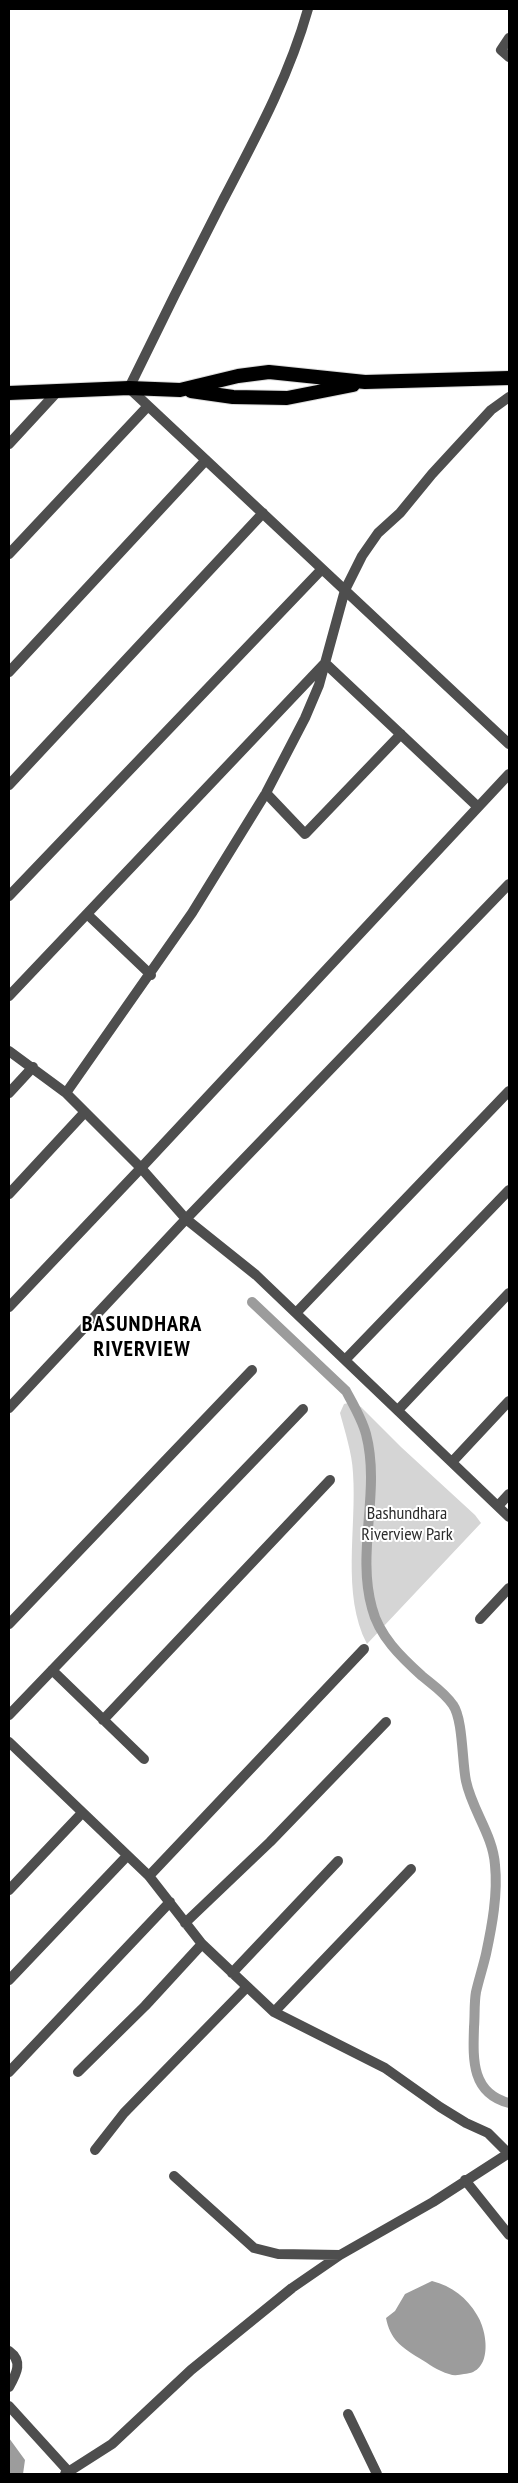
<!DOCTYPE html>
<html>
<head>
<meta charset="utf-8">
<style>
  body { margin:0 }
  #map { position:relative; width:518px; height:2483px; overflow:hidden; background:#fff; font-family:"PT Sans Narrow",sans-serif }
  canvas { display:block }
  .frame { position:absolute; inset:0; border:10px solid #000; pointer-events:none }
</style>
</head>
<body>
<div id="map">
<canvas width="518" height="2483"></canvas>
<div class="frame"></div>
</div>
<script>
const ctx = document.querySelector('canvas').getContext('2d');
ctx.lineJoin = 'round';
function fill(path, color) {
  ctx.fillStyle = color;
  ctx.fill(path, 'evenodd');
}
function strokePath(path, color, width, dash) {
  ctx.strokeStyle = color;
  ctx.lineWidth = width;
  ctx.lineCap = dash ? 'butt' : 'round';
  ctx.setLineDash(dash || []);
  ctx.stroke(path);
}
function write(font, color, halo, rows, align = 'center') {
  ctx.font = font + ' "PT Sans Narrow",sans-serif';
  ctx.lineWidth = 4;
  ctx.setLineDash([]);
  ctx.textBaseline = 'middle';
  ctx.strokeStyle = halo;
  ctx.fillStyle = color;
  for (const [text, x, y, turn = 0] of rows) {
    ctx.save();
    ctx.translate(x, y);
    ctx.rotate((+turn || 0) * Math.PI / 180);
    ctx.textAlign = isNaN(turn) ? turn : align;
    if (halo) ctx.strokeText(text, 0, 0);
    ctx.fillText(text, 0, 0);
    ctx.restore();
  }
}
const green = new Path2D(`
  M352,1402L361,1407L401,1447L475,1515L481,1523L367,1644C341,1594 357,1528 353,1473C352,1453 345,1432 340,1413L344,1404Z`);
const water = new Path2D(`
  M432,2281C452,2286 467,2298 477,2315C488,2332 493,2373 464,2374C459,2375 454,2376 449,2374C438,2371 429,2364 419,2358C401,2347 390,2339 386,2318L395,2311L405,2294Z
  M9,2438L25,2460L23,2474H9Z`);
const canal = new Path2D(`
  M252,1302L346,1391C353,1404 362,1419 366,1434C381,1491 356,1551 372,1608C379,1636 401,1657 422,1676C433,1685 445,1693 453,1705C463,1719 462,1762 466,1781C472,1810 493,1835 495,1865C498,1894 492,1926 486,1954C483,1967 479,1979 476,1992C474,2003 475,2016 474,2027C473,2059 471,2093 509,2103`);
const minor = new Path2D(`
  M308,9C289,77 255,139 222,202C190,264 159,326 129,388L509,744
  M509,38L501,50L509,57
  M9,444L57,392
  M9,554L148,406
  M9,672L206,460
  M9,785L263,513
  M266,793L305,834L401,734
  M9,896L322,569
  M87,914L151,975
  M9,996L325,663L478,807
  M9,1051L66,1093L141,1168L186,1219L256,1275L509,1517
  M9,1093L33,1067
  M66,1093L192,913L266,793L305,718L319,685L345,590L362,556L378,533L400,513L432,474L491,410L509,397
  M9,1194L85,1112
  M9,1307L141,1168L509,774
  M296,1313L509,1091
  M345,1360L509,1190
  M9,1408L186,1219L509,884
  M398,1410L509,1293
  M452,1462L509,1401
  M498,1506L509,1494
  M480,1619L509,1588
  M9,1624L252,1370
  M52,1670L144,1759
  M9,1715L303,1409
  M103,1720L330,1480
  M9,1742L149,1876L202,1944L274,2012L385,2068L440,2107L466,2123L488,2133L509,2154
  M149,1876L364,1649
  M9,1890L82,1813
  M185,1923L270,1842L386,1722
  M232,1973L338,1861
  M9,1980L127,1856
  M274,2012L411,1869
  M9,2072L170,1902
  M78,2072L145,2006L202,1944
  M95,2150L124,2113L247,1987
  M174,2176L254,2248L278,2254L340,2255
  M465,2180L509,2235
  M9,2351C23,2361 17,2373 9,2387
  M9,2406L69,2472
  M348,2414L377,2474
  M65,2474L112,2444L191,2370L292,2288L340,2255L433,2202L509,2153`);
const highway = new Path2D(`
  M191,391L233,397L287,398L353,385
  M9,393L129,388L180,390L238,376L269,372L365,382L509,378`);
const parkNames = [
  ["Bashundhara",407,1514],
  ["Riverview Park",407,1535]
];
const districtNames = [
  ["BASUNDHARA",142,1325],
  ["RIVERVIEW",142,1350]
];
fill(green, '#d5d5d5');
fill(water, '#9c9c9c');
strokePath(canal, '#9c9c9c', 10);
strokePath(highway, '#dbdbdb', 16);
strokePath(minor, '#4e4e4e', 10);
strokePath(highway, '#000', 14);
write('18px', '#2c2c2c', '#fff', parkNames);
ctx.letterSpacing = '1px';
write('bold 22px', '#000', '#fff', districtNames);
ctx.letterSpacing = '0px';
</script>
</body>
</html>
